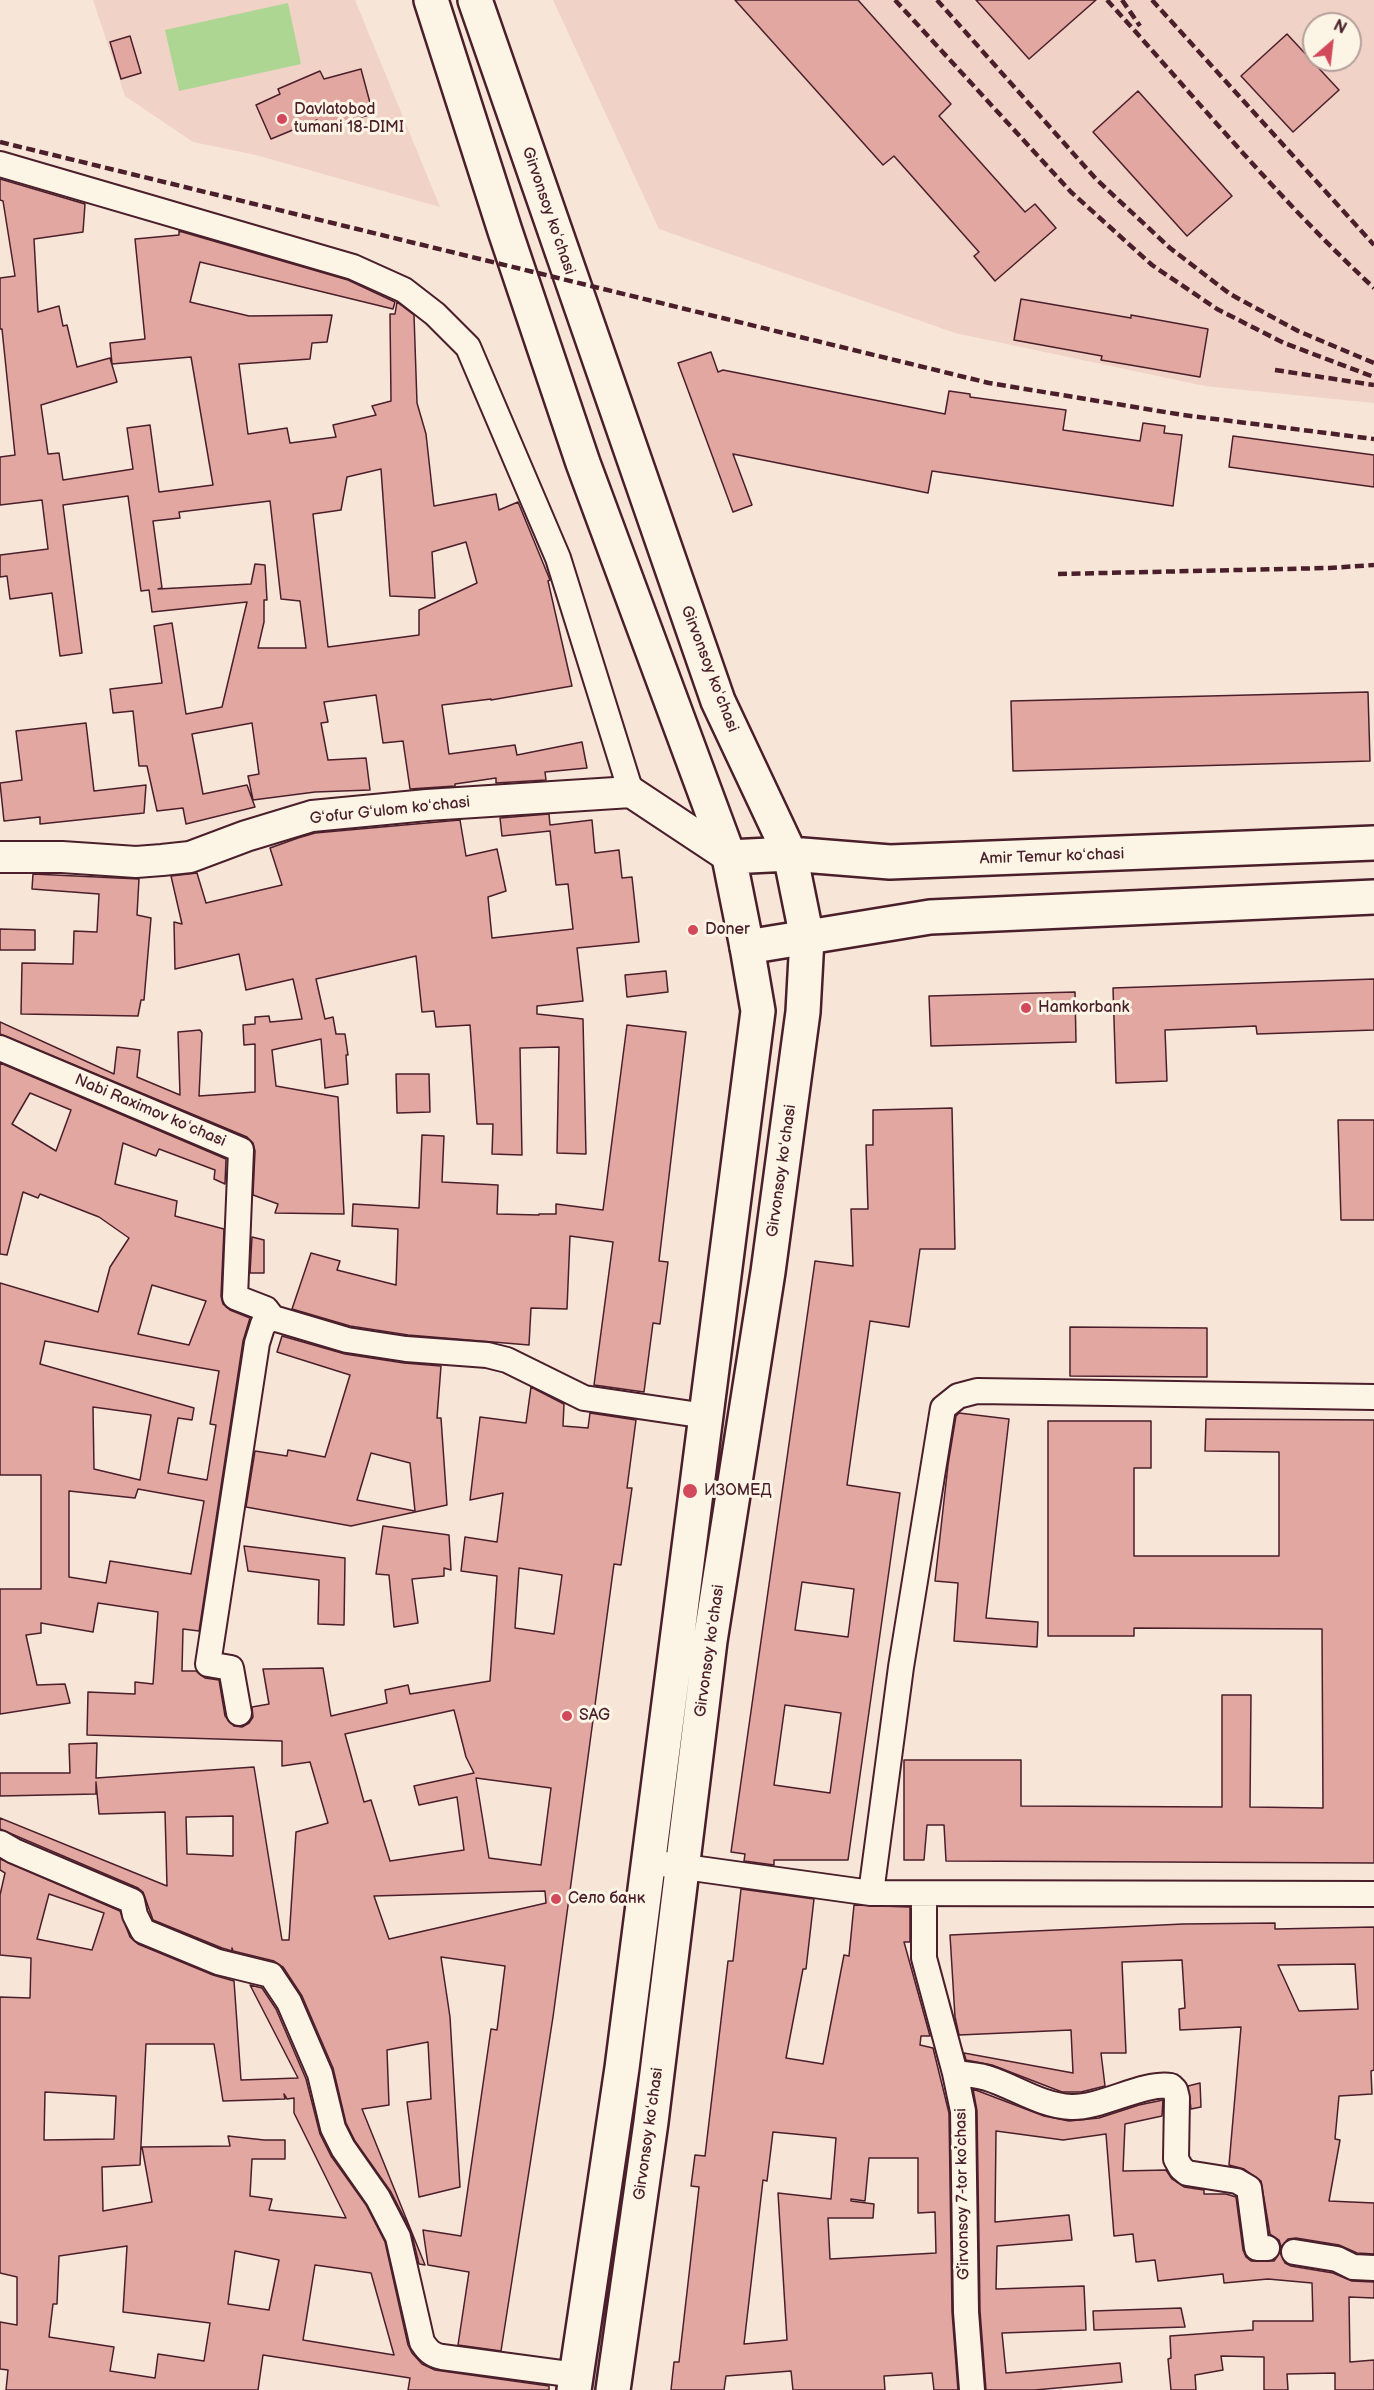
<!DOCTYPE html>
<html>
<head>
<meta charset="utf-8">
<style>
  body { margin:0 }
  #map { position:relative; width:1374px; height:2390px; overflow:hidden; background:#f7e5d7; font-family:"Balsamiq Sans",sans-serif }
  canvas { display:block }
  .north { position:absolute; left:1302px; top:12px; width:60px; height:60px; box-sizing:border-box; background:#fcf5e5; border:2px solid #b59f9b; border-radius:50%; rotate:28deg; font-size:16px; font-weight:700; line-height:24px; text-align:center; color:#4a1f2b }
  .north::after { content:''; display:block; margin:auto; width:21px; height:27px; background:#d1495b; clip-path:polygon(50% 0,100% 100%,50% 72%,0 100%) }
</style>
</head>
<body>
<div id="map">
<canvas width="1374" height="2390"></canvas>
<div class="north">N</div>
</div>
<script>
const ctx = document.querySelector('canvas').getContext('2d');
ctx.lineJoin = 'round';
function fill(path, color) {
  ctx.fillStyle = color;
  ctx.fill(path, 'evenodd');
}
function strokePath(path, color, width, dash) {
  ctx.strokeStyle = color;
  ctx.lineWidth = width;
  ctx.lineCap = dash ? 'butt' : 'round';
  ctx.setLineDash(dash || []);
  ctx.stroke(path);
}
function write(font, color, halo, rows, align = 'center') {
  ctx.font = font + ' "Balsamiq Sans",sans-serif';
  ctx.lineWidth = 6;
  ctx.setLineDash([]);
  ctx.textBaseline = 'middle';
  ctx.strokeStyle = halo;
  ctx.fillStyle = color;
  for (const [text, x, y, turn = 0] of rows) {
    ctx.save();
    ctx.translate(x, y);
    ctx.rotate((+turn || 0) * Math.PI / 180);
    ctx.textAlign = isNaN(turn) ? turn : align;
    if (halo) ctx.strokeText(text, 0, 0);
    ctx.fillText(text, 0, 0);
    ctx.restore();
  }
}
const built = new Path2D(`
  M93,0H355L440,207L256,155L193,142L125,96Z
  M553,0H1374V403L1205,386L955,333L659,229ZM1314,24H1350V60H1314Z`);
const green = new Path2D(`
  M288,3L301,64L179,91L165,30Z`);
const building = new Path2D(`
  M735,0H858L951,104L939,116L1025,212L1035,204L1056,228L995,281L974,256L979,252L894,156L883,165Z
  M976,0H1096L1029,59Z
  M1287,34L1339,90L1293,132L1241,76Z
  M130,36L141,73L121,79L110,42Z
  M361,69L373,114L354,119L322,133L317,120L271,139L256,105L280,94L278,89L320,71L324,79Z
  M1138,91L1232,196L1187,236L1093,132Z
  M0,179L85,204L83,232L34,239L38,312L59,306L63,326L67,325L77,367L110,358L117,382L41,405L48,454L59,453L63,480L133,469L127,428L150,425L159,492L213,485L191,357L112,364L110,343L145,339L135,239L179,235V231L348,280L395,302L393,309L200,262L190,302L249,316L332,315L327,342L312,343L310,359L239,364L248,434L287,428L290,443L336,437L333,425L376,415L372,406L391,401L390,314H395L397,302L414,315L417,403L426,434L434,506L496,494L499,510L518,502L550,580L548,581L572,686L491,700V699L442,705L449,754L515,745L517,755L582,742L587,768L545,772L546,780L496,783V778L455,784V786L410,789L403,741L383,743L376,695L324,702L328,722L321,723L328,760L366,758L370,790L315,792L253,800L248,776L259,774L252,723L192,734L203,794L247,785L255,807L186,824L183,808L157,811L147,766H139L133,711L113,713L110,689L162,683L154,626L172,623L186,714L222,707L247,602L152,612L149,590L141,591L128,496L63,505L82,653L60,656L52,593L10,599L7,576L0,577V555L48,549L42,500L0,505V457L15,455L2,329H0V278L15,276L3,201L0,200ZM381,469L390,596L435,598L432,552L466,542L477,583L419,610V635L328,647L313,514L341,510L347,477ZM270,501L281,599L300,601L306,648H258L264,622V600H267L265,565L255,564L251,584L158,589L162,588L153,521L180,518L179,512Z
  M1021,299L1131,318V315L1208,329L1200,377L1101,360L1102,356L1014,340Z
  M711,352L718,372L723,370L945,414L949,391L970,394V397L1066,410L1063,430L1140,441L1143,423L1165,426L1164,433L1182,435L1173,506L932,471L928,493L733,454L752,505L733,512L678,363Z
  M1233,436L1374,455V487L1229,467Z
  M1368,692L1370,761L1013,771L1011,701Z
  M86,723L94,791L146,785L144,813L40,824V817L4,821L0,783L22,780L16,731Z
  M549,814L550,825L592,820L595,853L619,850L622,878L632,877L639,942L577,948L583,1001L537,1006V1014L583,1019L586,1154L557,1153L559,1047L520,1048L522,1155L492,1154L493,1124H477L470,1025L436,1027L434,1011L422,1012L416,956L316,979L325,1019L333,1017L336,1034H345L348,1055H346L348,1084L325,1088L321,1039L272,1050L276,1086L338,1097L344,1214L275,1213L278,1204L253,1195L255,1151L253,1143L247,1137L0,1034V1022L114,1074L117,1047L140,1050L137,1077L180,1095L178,1032L200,1030L202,1033L199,1096L255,1092V1044L244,1045L243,1025L255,1024V1017L269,1016L270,1022L302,1019L293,979L246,990L239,954L175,969L174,922L182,924L171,876L197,873L206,903L282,885L270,848L298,838L315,833L460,820L466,856L497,849L506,891L488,897L492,938L573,929L568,884L556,885L550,831L502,836L500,818Z
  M33,874L139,879L137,915L151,918L144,1000H141L138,1016L21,1014L22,963L73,964L74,931L97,932L99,894L32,889Z
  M0,929L35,930V950H0Z
  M666,971L668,992L627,997L625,975Z
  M1374,979V1030L1257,1034L1256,1026L1165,1030L1167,1081L1116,1083L1113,988Z
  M1075,992L1076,1042L931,1046L929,996Z
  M627,1025L686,1032L659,1261L668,1262L660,1324L653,1323L644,1392L594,1385L613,1242L570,1236L567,1309L531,1308L529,1345L408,1335L350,1326L292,1309L311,1253L340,1261L337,1270L396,1285L398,1229L352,1226L353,1204L419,1208L422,1135L444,1136L442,1182L498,1185L497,1214L539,1215V1214H556V1204L603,1210Z
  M0,1063L226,1159L225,1184L214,1179L215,1170L159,1149L156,1156L123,1143L115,1184L177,1201L175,1216L224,1229L221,1296L223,1304L230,1310L250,1318L243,1341L199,1631L183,1629L182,1671H196L205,1678L219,1680L225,1716L234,1726L242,1727L249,1723L253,1717L252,1707L269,1704L263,1669L323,1668L331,1716L387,1703L385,1690L408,1685L410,1694L490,1681L497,1576L461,1571L465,1537L497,1542L503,1493L470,1500L480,1417L526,1423L531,1387L564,1404L563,1426L588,1428L590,1413L636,1420L627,1488H632L621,1565L614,1564L553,2017L501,2351L458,2345L469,2272L428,2265L423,2230L461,2236L491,2029L497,2030L505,1966L441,1957L450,2017L460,2187L419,2197L407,2102L431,2099L428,2042L387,2050L389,2105L362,2109L425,2265L419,2264L411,2231L391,2192L355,2141L346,2123L333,2068L302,1996L283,1967L274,1961L233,1951L232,1948V1951L222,1948L153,1920L143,1892L138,1888L0,1829V1818L167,1886L165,1812L99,1814L96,1782V1794L0,1796V1773H70L69,1744L97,1743L96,1778L254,1767L282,1940H289L296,1832L328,1823L310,1762L282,1766V1741L87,1735L88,1692L135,1694V1682L153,1684L158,1612L98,1603L93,1632L41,1623V1633L26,1635L37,1685L65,1684L70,1703L0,1714V1589H41V1475H0V1283L98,1312L110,1267L129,1238L99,1217L40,1194L38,1198L23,1192L7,1255L0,1254ZM30,1093L71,1110L56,1151L12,1124ZM152,1285L206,1301L189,1345L138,1334ZM45,1341L219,1371L210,1424L216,1425L207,1480L168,1473L178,1418L192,1420L194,1408L40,1364ZM93,1407L151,1415L140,1480L94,1469ZM138,1489L204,1501L191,1574L110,1561L106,1583L69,1577V1491L135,1498ZM519,1568L562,1575L554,1634L515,1628ZM454,1710L466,1757L474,1773L414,1786L419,1805L457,1797L464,1850L390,1861L371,1800L364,1802L345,1734ZM476,1778L551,1788L541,1865L489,1858ZM233,1816V1856L187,1854L186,1817ZM545,1891L546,1903L389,1939L374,1896Z
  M396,1074H429L430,1112L397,1113Z
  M952,1108L955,1249H920L909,1327L870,1321L847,1485L900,1493L848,1860H774V1865L744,1861L745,1854L731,1852L815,1261L853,1266L851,1209H868L866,1145H873V1110ZM802,1582L854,1589L848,1637L795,1630ZM785,1705L841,1713L830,1793L774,1785Z
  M1338,1120H1374V1220H1341Z
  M252,1237L264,1240V1273H250Z
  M1070,1327L1207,1328V1377L1070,1376Z
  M282,1336L345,1354L404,1363L441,1366L437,1418H441L447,1505L351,1526L246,1507L255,1451L287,1456L288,1450L325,1457L350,1375L277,1352ZM371,1453L410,1463L415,1511L357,1500Z
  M959,1413L1009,1419L986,1618L1038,1622L1037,1647L954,1641L958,1583L935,1581L948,1465L956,1416Z
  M1206,1419L1374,1420V1863L946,1861L944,1825H927L924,1860H904V1760H1021V1806L1222,1807V1695H1251L1250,1807L1323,1808L1322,1629L1134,1628V1636H1048V1421H1151V1468H1134V1556H1279V1452L1205,1451Z
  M383,1526L449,1535L451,1570L444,1568V1576L412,1579L418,1623L394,1627L389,1575L376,1574Z
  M244,1546L345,1558L344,1625L318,1624L319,1580L248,1571Z
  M0,1859L120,1911L130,1937L138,1944L213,1975L234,1981L241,2080L298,2078L250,1985L262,1988L276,2009L306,2079L320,2134L331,2156L366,2205L385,2242L408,2345L412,2353L422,2364L435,2370L549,2386V2390H408L410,2378L263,2355L258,2390H6L8,2370L0,2369V2322L17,2325V2277L0,2273V1997L30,1998L31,1958L0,1955V1895L5,1873L0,1870ZM49,1894L104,1913L92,1950L37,1939ZM146,2044H214L223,2101L285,2099L284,2094L287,2099L294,2098V2113L346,2218L269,2210L272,2199L250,2196L252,2159H285V2140H264L228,2136L230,2146L142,2147L152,2202L103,2211L102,2167L140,2165ZM45,2092L116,2096L114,2139L44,2140ZM127,2246L123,2312L210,2323L204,2361L158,2354L155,2378L110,2371L114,2347L49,2337L53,2304H57L59,2256ZM235,2251L279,2260L269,2310L228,2304ZM315,2265L371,2273L394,2355L303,2340Z
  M741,1889L814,1899L806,1969H803L786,2058L823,2064L844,1955L849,1956L854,1905L910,1907V1942H904L930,2036H921L920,2045L933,2048L949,2113L952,2312L958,2390H934L932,2373L884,2376L885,2390H793L791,2371L726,2376L724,2390H671L674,2362H679L699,2187L691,2186L695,2155L705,2156L728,1961H733ZM773,2132L836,2138L831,2199L778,2193L787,2340L744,2344L763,2180L767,2181ZM869,2158H918V2213L935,2212L936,2253L830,2259L828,2218H873L874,2204L851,2201V2199L865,2201Z
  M1275,1923V1929L1374,1927V2070L1371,2071L1372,2094L1339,2096L1335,2139L1340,2140L1329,2201L1374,2203V2254L1357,2253L1339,2245L1296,2238L1288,2239L1281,2247L1279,2240L1270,2234L1261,2181L1244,2169L1229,2165L1241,2027L1180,2030L1179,2009L1185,2008L1182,1960L1122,1962L1126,2053H1101L1105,2086L1081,2092H1062L992,2065L966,2060L964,2053L1073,2073L1071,2030L959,2035L955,2017L950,1935L1183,1924ZM1355,1964L1358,2009L1299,2011L1278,1965Z
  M1200,2083L1201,2107L1191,2109L1188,2086Z
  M973,2089L1044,2116L1069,2121L1099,2118L1139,2105L1163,2100L1162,2116L1125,2124L1123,2171L1166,2170L1172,2179L1184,2187L1204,2190V2194H1226L1236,2197L1243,2250L1246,2257L1251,2261H1274L1280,2252L1285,2263L1291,2266L1333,2273L1352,2281L1374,2282V2298L1349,2297L1350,2362L1374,2360V2390H1335V2373L1287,2374L1288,2390H1264V2357L1221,2356L1223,2370L1195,2375L1196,2390H1171L1168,2359L1171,2358L1170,2336L1253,2330V2321H1313L1312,2283L1268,2279L1224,2283L1223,2274L1158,2281L1155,2260L1136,2262L1133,2234L1114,2236L1106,2134L1063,2140L996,2131L995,2222L1069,2215L1072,2240L997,2246L996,2289L1084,2286L1086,2330L1002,2333L1006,2373L1120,2363L1122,2382L1035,2390H986L980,2311L977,2111Z
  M1181,2308L1185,2327L1094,2330L1093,2311Z`);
const minor = new Path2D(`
  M0,164L353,267L404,290L435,314L468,347L558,558L631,792
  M0,1048L241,1150L235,1297L266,1309L273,1318L347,1340L406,1349L487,1355L507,1360L584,1398L706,1416
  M239,1713L231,1668L208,1664L257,1343L263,1324L273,1318
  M0,1843L14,1851L132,1901L135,1915L143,1931L218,1962L271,1975L289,2002L320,2074L333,2128L343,2148L378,2198L398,2237L422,2342C428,2351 432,2355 442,2357L576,2375
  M649,1862L871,1893L1374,1894
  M871,1893L901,1667L943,1408L958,1396L977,1391L1374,1397
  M924,1894V1958L955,2073L963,2111L966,2312L972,2390
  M955,2073C966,2074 977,2075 987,2078C1016,2087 1039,2105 1071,2107C1102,2108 1142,2082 1171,2086L1175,2090L1177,2098L1176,2159L1181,2168L1187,2173L1237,2181L1249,2188L1257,2248H1267
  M1294,2252L1337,2259L1353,2267L1374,2268`);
const tertiary = new Path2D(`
  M0,857H62L136,862L162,860L190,857L246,836L312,816L427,805L631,792L729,857`);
const secondary = new Path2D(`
  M574,2390L622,2068L758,1011L747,947
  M613,2390L651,2122L710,1641L768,1272L803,1012L807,938`);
const primary = new Path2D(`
  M431,0L505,231L583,463L729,857L747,947L930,917L1374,897
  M475,0L718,701L790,854L807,938
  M729,857L790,854L890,862L1374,843`);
const rail = new Path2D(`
  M895,0L1071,192L1152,265L1217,309L1284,343L1374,377
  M937,0L1096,179L1170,248L1230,294L1298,331L1374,363
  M1107,0C1195,97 1278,199 1374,288
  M1122,0L1140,26
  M1152,0L1374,245
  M0,142L989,383L1183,415L1374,439
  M1275,370L1374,385
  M1058,574L1329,568L1374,565`);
const markers = [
  [282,119,6,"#d1495b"],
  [693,930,6,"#d1495b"],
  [1026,1008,6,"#d1495b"],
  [690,1491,8,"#d1495b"],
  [567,1716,6,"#d1495b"],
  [556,1899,6,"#d1495b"]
];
const poiNames = [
  ["Davlatobod",294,110],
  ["tumani 18-DIMI",294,128],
  ["Doner",705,930],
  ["Hamkorbank",1038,1008],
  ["ИЗОМЕД",704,1491],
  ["SAG",579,1716],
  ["Село банк",568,1899]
];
const streetNames = [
  ["Girvonsoy koʻchasi",548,211,71],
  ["Girvonsoy koʻchasi",709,669,69],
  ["Gʻofur Gʻulom koʻchasi",390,811,-6],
  ["Amir Temur koʻchasi",1052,857,-2],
  ["Nabi Raximov koʻchasi",150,1111,23],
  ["Girvonsoy koʻchasi",782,1171,-82],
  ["Girvonsoy koʻchasi",710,1651,-82],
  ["Girvonsoy koʻchasi",649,2134,-82],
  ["Gʼirvonsoy 7-tor koʼchasi",963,2194,-91]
];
fill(built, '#f0d2c6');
fill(green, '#add693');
fill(building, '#e1a7a0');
strokePath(building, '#4a1f2b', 1.5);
strokePath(minor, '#4a1f2b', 28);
strokePath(tertiary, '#4a1f2b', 34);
strokePath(secondary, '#4a1f2b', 38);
strokePath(primary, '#4a1f2b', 38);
strokePath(minor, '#fcf5e5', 24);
strokePath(tertiary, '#fcf5e5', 30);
strokePath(secondary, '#fcf5e5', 33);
strokePath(primary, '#fcf5e5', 33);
strokePath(rail, '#4a1f2b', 4.5, [9, 4.5]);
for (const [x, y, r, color] of markers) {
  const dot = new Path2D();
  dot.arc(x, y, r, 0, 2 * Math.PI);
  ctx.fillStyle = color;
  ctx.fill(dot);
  strokePath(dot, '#fcf5e5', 2);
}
write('16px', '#4a1f2b', '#fcf5e5', poiNames, 'left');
write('16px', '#4a1f2b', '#fcf5e5', streetNames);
</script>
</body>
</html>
